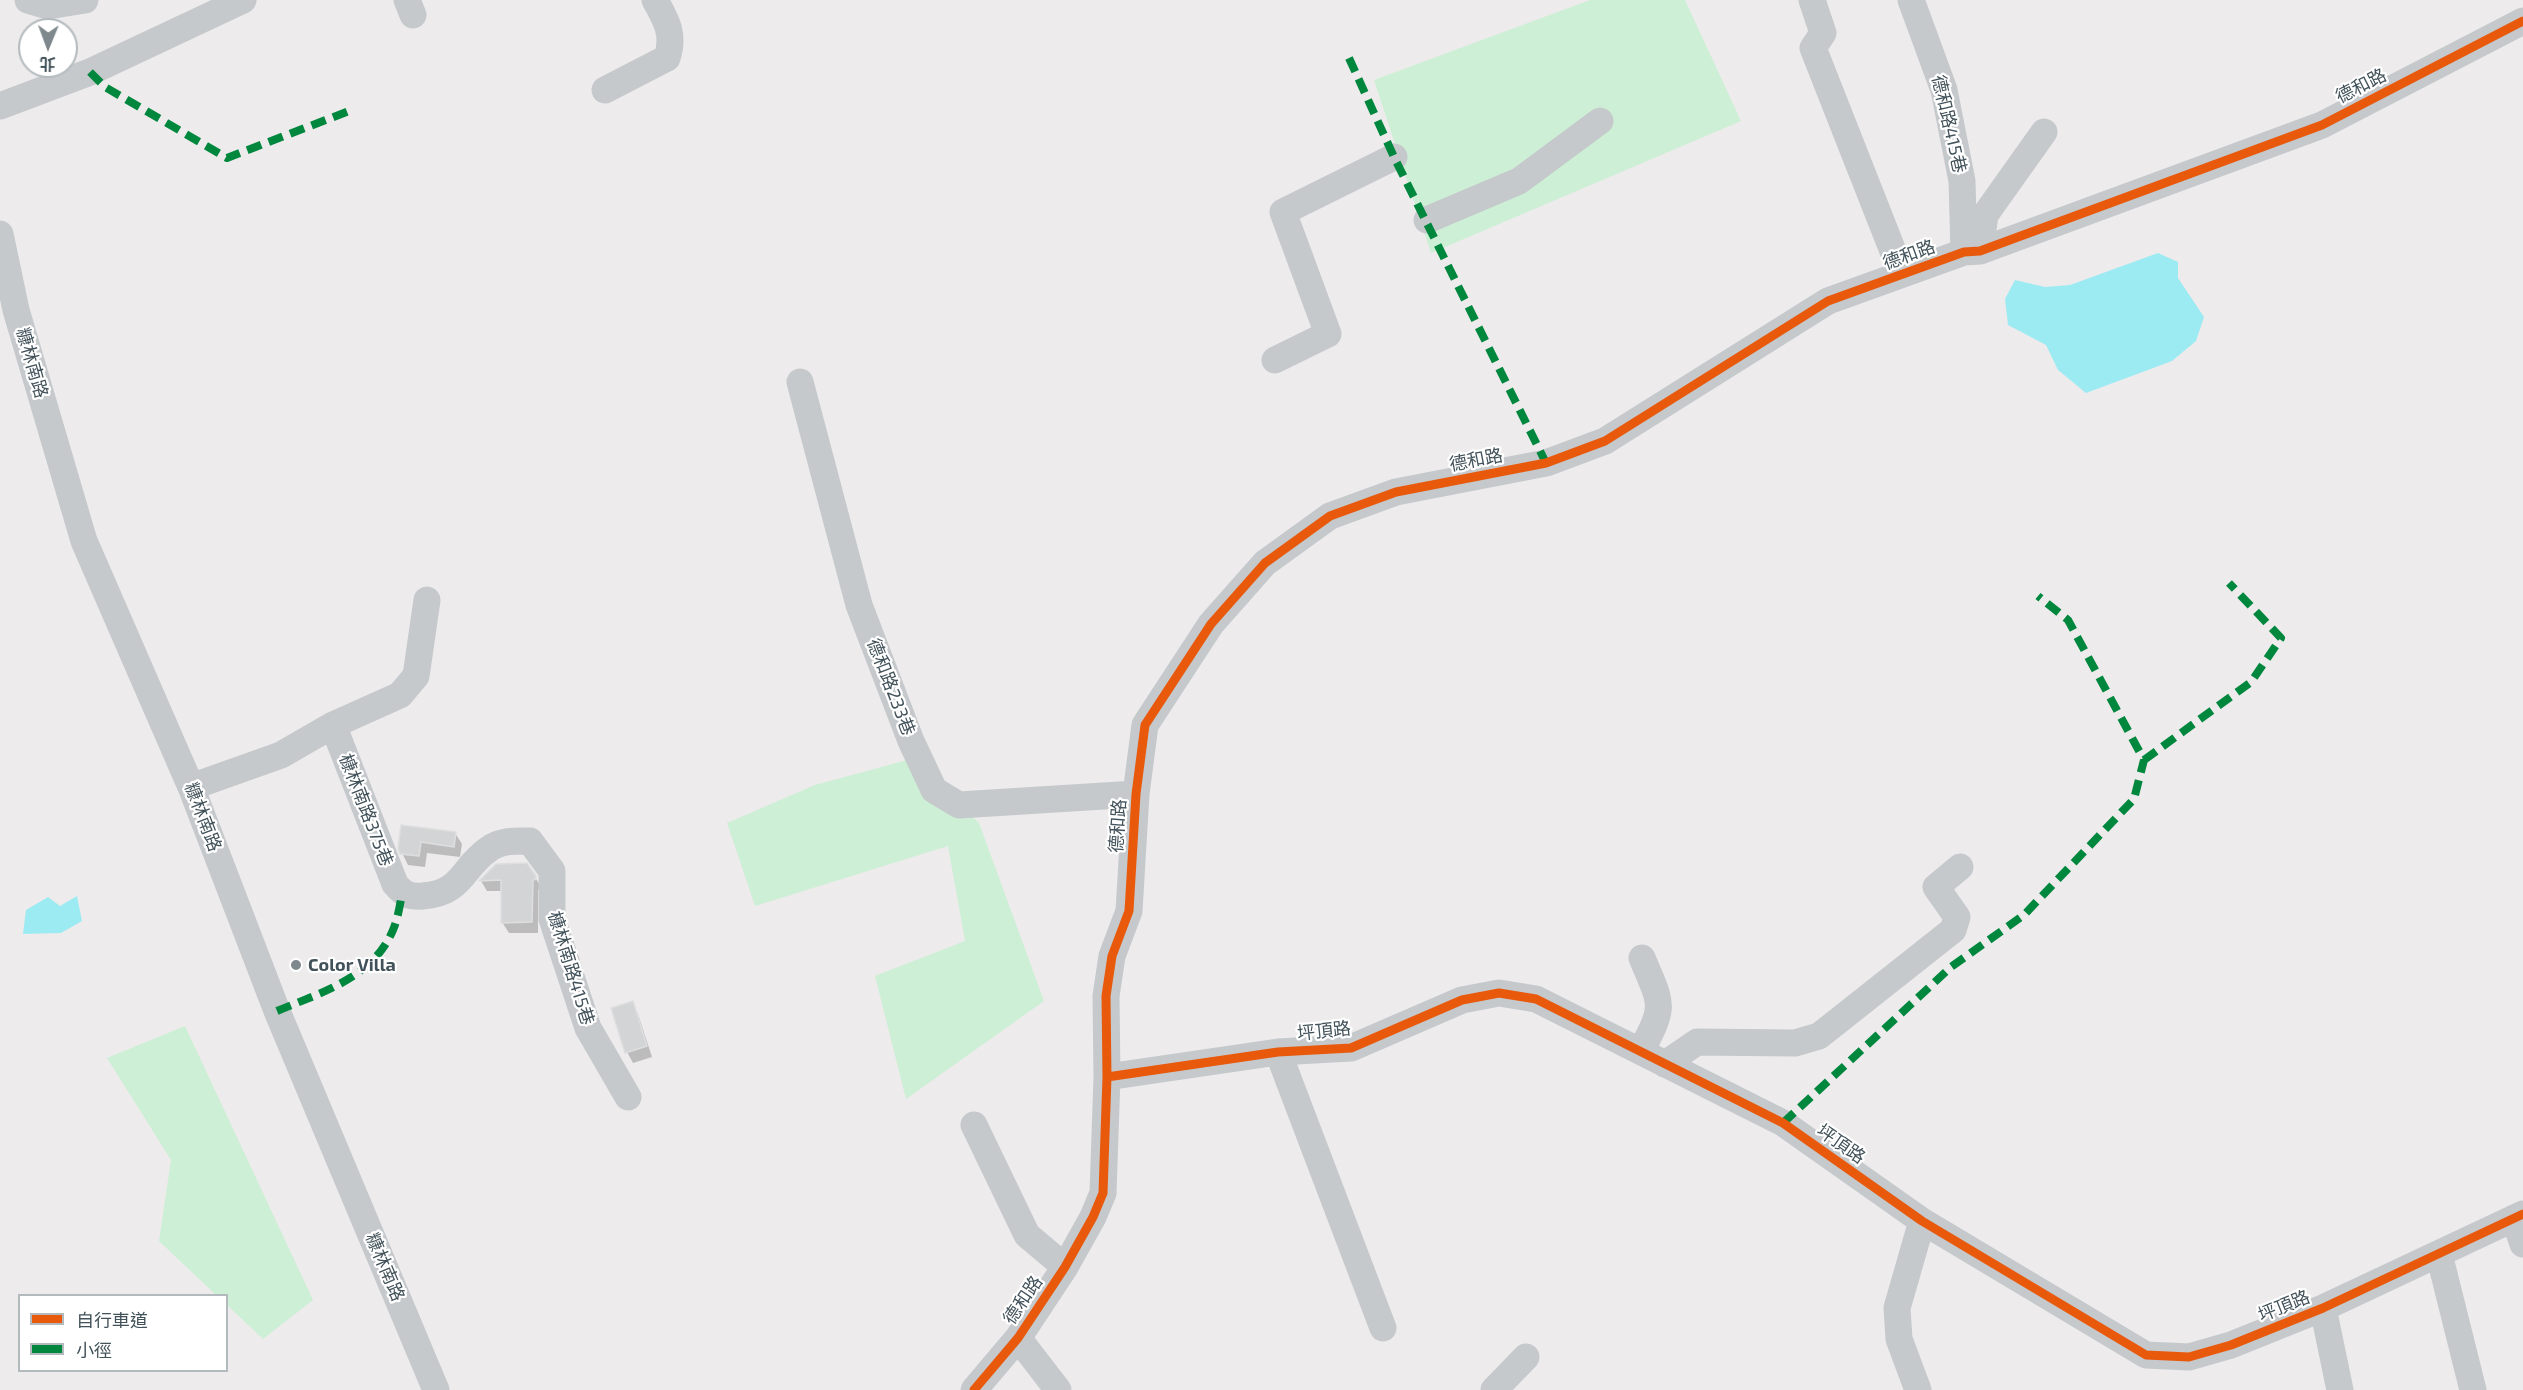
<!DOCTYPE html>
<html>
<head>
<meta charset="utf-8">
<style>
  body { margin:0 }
  #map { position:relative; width:2523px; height:1390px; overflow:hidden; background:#edebec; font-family:"Exo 2","Noto Sans TC",sans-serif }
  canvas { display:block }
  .legend { position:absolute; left:18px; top:1294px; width:210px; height:78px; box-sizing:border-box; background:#fff; border:2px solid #b3babd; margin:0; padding:8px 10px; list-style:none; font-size:18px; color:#42525a }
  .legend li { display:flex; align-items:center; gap:12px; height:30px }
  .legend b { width:30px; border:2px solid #b3babd }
  .north { position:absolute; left:18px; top:18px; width:60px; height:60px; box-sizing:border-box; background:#fff; border:2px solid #b3babd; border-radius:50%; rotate:181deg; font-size:16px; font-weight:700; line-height:24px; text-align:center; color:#42525a }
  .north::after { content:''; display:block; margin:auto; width:21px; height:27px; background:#7e888d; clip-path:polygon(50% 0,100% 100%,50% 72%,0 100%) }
</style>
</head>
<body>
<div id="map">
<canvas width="2523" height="1390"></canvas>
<ul class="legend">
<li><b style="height:8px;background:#e8590c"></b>自行車道</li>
<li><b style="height:8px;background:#00873e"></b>小徑</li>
</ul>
<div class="north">北</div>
</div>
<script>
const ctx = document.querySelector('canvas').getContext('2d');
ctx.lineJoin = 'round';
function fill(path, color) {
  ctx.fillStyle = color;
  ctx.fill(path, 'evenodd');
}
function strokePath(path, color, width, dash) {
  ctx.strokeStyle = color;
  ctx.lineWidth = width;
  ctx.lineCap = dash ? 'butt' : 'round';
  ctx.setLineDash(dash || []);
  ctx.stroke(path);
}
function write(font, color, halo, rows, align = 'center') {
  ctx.font = font + ' "Exo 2","Noto Sans TC",sans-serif';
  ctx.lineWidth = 4.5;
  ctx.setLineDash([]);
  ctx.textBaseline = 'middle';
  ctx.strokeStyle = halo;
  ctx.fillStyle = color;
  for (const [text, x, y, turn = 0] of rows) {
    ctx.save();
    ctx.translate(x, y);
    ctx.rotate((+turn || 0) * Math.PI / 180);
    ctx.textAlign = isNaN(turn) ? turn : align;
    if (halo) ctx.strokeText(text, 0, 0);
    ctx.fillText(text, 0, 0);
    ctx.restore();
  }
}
const green = new Path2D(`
  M1590,0H1685L1741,121L1431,253L1374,80Z
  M911,759L979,823L1044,1001L906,1099L875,976L965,941L948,846L755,906L727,823L815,785Z
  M185,1026L313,1300L263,1339L227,1305L226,1296L216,1295L159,1241L171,1160L107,1058Z`);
const water = new Path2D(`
  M2158,253L2178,262V278L2204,317L2196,341L2172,361L2086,393L2058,370L2046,345L2008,325L2005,299L2015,280L2045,287L2070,285Z
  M77,896L82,921L61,933L23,934L26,910L48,897L60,906Z`);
const shadow = new Path2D(`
  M455,833L462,844L460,857L427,853L425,867L408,865L399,847Z
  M496,865L535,877L542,889L538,890V933H509L502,922V891H487L481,881Z
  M632,1003L638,1014L652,1057L633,1063L627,1052Z`);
const building = new Path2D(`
  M401,825L456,832L454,847L421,842L419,856L400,854L398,848Z
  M527,863L536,876V879L533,880L532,922L501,923V880L479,881L496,864Z
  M633,1001L647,1046L625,1053L611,1008Z`);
const minor = new Path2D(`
  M28,0L48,6L85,0
  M407,0L413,15
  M1812,0L1823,33L1813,48L1902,274
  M1911,0L1944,90L1962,181L1964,252
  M605,90L667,58C675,34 666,20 655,0
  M0,106L90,72L243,0
  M1427,220L1519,181L1600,121
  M0,234L16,310L84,541L191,787L277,1011L436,1390
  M1980,251L1985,215L2044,132
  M1275,360L1328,334L1283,212L1394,157
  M800,382L859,605L911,741L934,790L959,805L1136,794
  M333,725L395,884C404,895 410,897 423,896C463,893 461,868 489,849C501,840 516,841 530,841L552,871V919L588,1028L628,1097
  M191,787L281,755L333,725L400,695L416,676L427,600
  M1641,1051C1666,1004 1662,1006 1642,958
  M1278,1052L1383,1328
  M1665,1064L1697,1042L1795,1043L1819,1036L1953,930L1957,917L1936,887L1960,867
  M1107,1077L1278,1052L1351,1048L1462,1000L1499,993L1536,999L1783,1123L1922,1221L2146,1355L2189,1357L2231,1345L2323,1308L2523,1214
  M974,1125L1027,1235L1065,1267
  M2514,1218L2523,1244
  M2439,1254L2473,1390
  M2323,1308L2340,1390
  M1018,1338L1058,1390
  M974,1390L1018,1338L1065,1267L1093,1217L1103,1193L1107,1077L1106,996L1112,956L1129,911L1136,794L1145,725L1211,624L1265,563L1330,516L1396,492L1546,463L1605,441L1828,301L1964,252L1980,251L2322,125L2523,21
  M1494,1390L1526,1357
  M1918,1390L1899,1339L1897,1308L1922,1221`);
const quiet = new Path2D(`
  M1349,58L1394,157L1546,463
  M90,72L105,87L227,158L349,111
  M2144,760L2251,682L2281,638L2229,583
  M277,1011C322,992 373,978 393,930C398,918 400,905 402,893
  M1783,1123L1951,967L2024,915L2134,799L2144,760L2068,620L2038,596`);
const cycleway = new Path2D(`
  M1107,1077L1278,1052L1351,1048L1462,1000L1499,993L1536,999L1783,1123L1922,1221L2146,1355L2189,1357L2231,1345L2323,1308L2523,1214
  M974,1390L1018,1338L1065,1267L1093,1217L1103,1193L1107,1077L1106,996L1112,956L1129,911L1136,794L1145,725L1211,624L1265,563L1330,516L1396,492L1546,463L1605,441L1828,301L1964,252L1980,251L2322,125L2523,21`);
const markers = [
  [296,965,6,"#7e888d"]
];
const streetNames = [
  ["德和路",2361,86,-27],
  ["德和路415巷",1949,124,77],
  ["德和路",1909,255,-20],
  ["糠林南路",32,363,74],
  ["德和路",1476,460,-11],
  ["德和路233巷",891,687,69],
  ["槺林南路375巷",366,810,69],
  ["糠林南路",203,817,69],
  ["德和路",1118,826,-86],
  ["槺林南路415巷",571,968,73],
  ["坪頂路",1324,1031,-6],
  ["坪頂路",1841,1144,35],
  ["糠林南路",385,1267,67],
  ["德和路",1023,1300,-56],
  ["坪頂路",2284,1306,-22]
];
const poiNames = [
  ["Color Villa",308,965]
];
fill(green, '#cdefd5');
fill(water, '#9debf2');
fill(shadow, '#0003');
fill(building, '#d3d4d5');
strokePath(building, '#dededf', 1.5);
strokePath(minor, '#c5c9cc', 27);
strokePath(quiet, '#00873e', 8, [15, 8]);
strokePath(cycleway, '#e8590c', 9);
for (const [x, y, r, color] of markers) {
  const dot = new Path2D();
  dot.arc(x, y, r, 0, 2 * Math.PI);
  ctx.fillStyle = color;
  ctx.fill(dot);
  strokePath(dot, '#fff', 2);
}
write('18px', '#42525a', '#fff', streetNames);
write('bold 18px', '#42525a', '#fff', poiNames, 'left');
</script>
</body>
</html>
